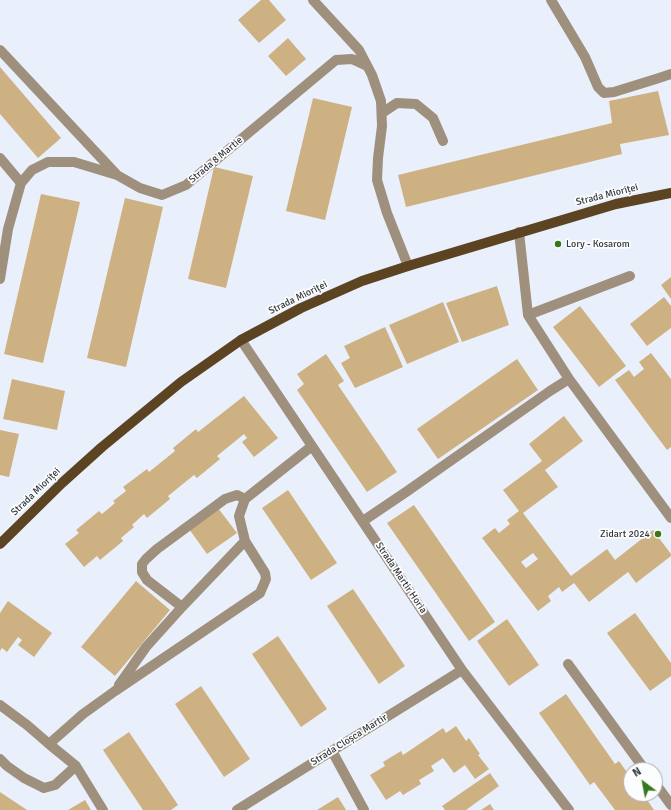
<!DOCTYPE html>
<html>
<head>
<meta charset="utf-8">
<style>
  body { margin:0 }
  #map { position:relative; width:671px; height:810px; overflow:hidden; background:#e9f0fb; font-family:Signika,sans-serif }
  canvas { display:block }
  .north { position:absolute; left:623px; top:762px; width:40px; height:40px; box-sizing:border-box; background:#fbfdff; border:1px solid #abaeb1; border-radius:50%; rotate:328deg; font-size:11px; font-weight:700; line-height:16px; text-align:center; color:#34373b }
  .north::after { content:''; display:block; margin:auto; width:14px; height:18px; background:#36791a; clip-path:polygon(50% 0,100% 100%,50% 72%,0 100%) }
</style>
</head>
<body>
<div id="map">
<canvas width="671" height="810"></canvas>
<div class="north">N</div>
</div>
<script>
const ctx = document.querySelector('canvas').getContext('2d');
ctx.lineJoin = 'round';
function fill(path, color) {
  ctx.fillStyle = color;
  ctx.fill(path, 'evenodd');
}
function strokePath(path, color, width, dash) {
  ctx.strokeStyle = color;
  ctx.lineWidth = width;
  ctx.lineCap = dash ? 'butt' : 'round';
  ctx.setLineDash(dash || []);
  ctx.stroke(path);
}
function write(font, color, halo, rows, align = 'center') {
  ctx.font = font + ' Signika,sans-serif';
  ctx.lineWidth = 3.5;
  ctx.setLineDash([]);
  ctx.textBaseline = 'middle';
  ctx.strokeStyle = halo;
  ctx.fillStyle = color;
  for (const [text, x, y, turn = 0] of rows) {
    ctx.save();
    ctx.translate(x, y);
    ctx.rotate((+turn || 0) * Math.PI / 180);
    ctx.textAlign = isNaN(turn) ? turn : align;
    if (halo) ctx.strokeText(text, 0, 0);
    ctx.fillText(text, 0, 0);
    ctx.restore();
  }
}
const building = new Path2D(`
  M261,0H269L286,20L259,43L238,20Z
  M288,38L306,59L286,76L268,56Z
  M0,67L61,138L38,158L0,114Z
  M658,91L669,135L620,144L622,154L406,207L398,175L612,123L609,101Z
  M313,98L352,107L325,220L286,211Z
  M214,167L253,176L226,288L188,279Z
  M41,194L80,202L43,363L4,354Z
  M125,198L163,207L126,367L87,358Z
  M671,277V299L661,285Z
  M497,286L509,325L462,342L446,303Z
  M664,297L671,306V328L647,346L630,324Z
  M443,302L459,342L407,364L389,325Z
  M580,306L626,366L599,387L553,327Z
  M385,327L403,367L355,388L341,363L350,358L344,346Z
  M651,353L671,379V447L667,450L615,380L629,370L634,377L644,369L639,362Z
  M326,354L344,381L338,385L397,472L367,492L297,390L304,384L297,374Z
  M517,359L538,390L438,459L417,429Z
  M12,379L65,391L57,430L3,419Z
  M244,396L278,438L254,457L242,442L247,438L244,434L217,456L220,459L197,478L194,475L168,496L170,499L147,518L144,514L132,525L134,527L121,538L123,541L100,560L97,556L84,567L65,544L79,533L76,530L99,511L102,514L115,503L113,501L126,491L123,487L147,469L149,472L175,451L173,448L196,429L198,432Z
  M564,416L583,441L545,470L558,487L523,513L571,576L607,549L615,560L653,530L671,554V556L636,583L628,572L589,602L574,583L562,592L559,587L548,596L551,601L538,611L482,538L495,528L499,533L510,524L507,520L519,511L503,490L542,461L529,444ZM533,553L538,559L526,568L521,562Z
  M0,430L19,434L9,477L0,475Z
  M288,490L337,563L311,580L262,508Z
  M414,505L495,622L469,641L387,523Z
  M218,508L237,533L207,554L189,529Z
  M136,581L170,610L115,676L81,647Z
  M353,589L405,666L379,684L327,606Z
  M8,601L52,633L34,657L18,645L22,640L18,637L7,652L2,648L0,651V613Z
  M635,613L671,663V676L650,691L607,633Z
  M507,619L539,665L509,686L477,641Z
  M278,636L327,709L301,727L252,654Z
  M201,686L250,759L224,777L175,704Z
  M566,694L615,764L619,761L631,778V794H643L654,810H615L594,782L590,785L539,713Z
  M456,726L466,741L469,738L480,754L478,755L489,769L475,779L465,765L454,773L443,758L431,766L434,771L419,780L421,784L403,795L400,791L386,800L370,775L385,766L383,762L401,751L403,755L443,728L446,733Z
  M129,732L178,805L171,810H143L103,750Z
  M490,773L499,786L466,810H445L442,806Z
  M0,792L27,810H0Z
  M338,797L346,810H317Z
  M85,800L91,810H68Z
  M490,804L494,810H481Z`);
const minor = new Path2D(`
  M313,0L359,50L372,75L381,101L382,126L378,158L377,180L387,213L408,266
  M551,0L585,57L598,87L604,93L614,92L659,78L671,74
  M0,50L117,175L140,188L162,195L186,185L336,60L352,59L367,66
  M382,113L397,103L416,104L433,118L443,141
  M0,158L21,183
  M519,232L528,315L569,379L671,518
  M0,279L8,229L21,183L32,170L48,162H74L117,175
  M528,315L630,276
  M241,340L462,670L569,810
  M363,521L406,492L550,391L569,379
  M182,607L147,580L142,572V564L146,559L157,549L225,499L237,495L245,499
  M568,664L645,770
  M119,685L146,647L182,607L245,541
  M0,705L27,725L49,744
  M332,751L364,810
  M0,759L7,766L24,778L44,788L55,785L76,766
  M655,783L671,805
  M103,810L76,766L49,744L83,714L115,691L260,593L266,579L265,573L245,541L239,516L245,499L312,446
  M237,810L462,670`);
const major = new Path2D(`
  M0,544L62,483L102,447L181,382L241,340L301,308L362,281L408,266L616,204L671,193`);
const markers = [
  [558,244,4,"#36791a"],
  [658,534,4,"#36791a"]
];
const streetNames = [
  ["Strada 8 Martie",216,160,-40],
  ["Strada Mioriței",607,195,-14],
  ["Strada Mioriței",298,298,-26],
  ["Strada Mioriței",36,492,-44],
  ["Strada Martir Horia",401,578,56],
  ["Strada Cloșca Martir",349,740,-32]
];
const poiNames = [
  ["Lory - Kosarom",566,244],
  ["Zidart 2024",650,534,"right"]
];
fill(building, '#ceb183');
strokePath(minor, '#9f907e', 10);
strokePath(major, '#5c4322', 10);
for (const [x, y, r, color] of markers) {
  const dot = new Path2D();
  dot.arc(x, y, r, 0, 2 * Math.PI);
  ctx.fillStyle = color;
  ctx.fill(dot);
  strokePath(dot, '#fbfdff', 1.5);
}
write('10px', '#34373b', '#fbfdff', streetNames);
write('10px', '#34373b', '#fbfdff', poiNames, 'left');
</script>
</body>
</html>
